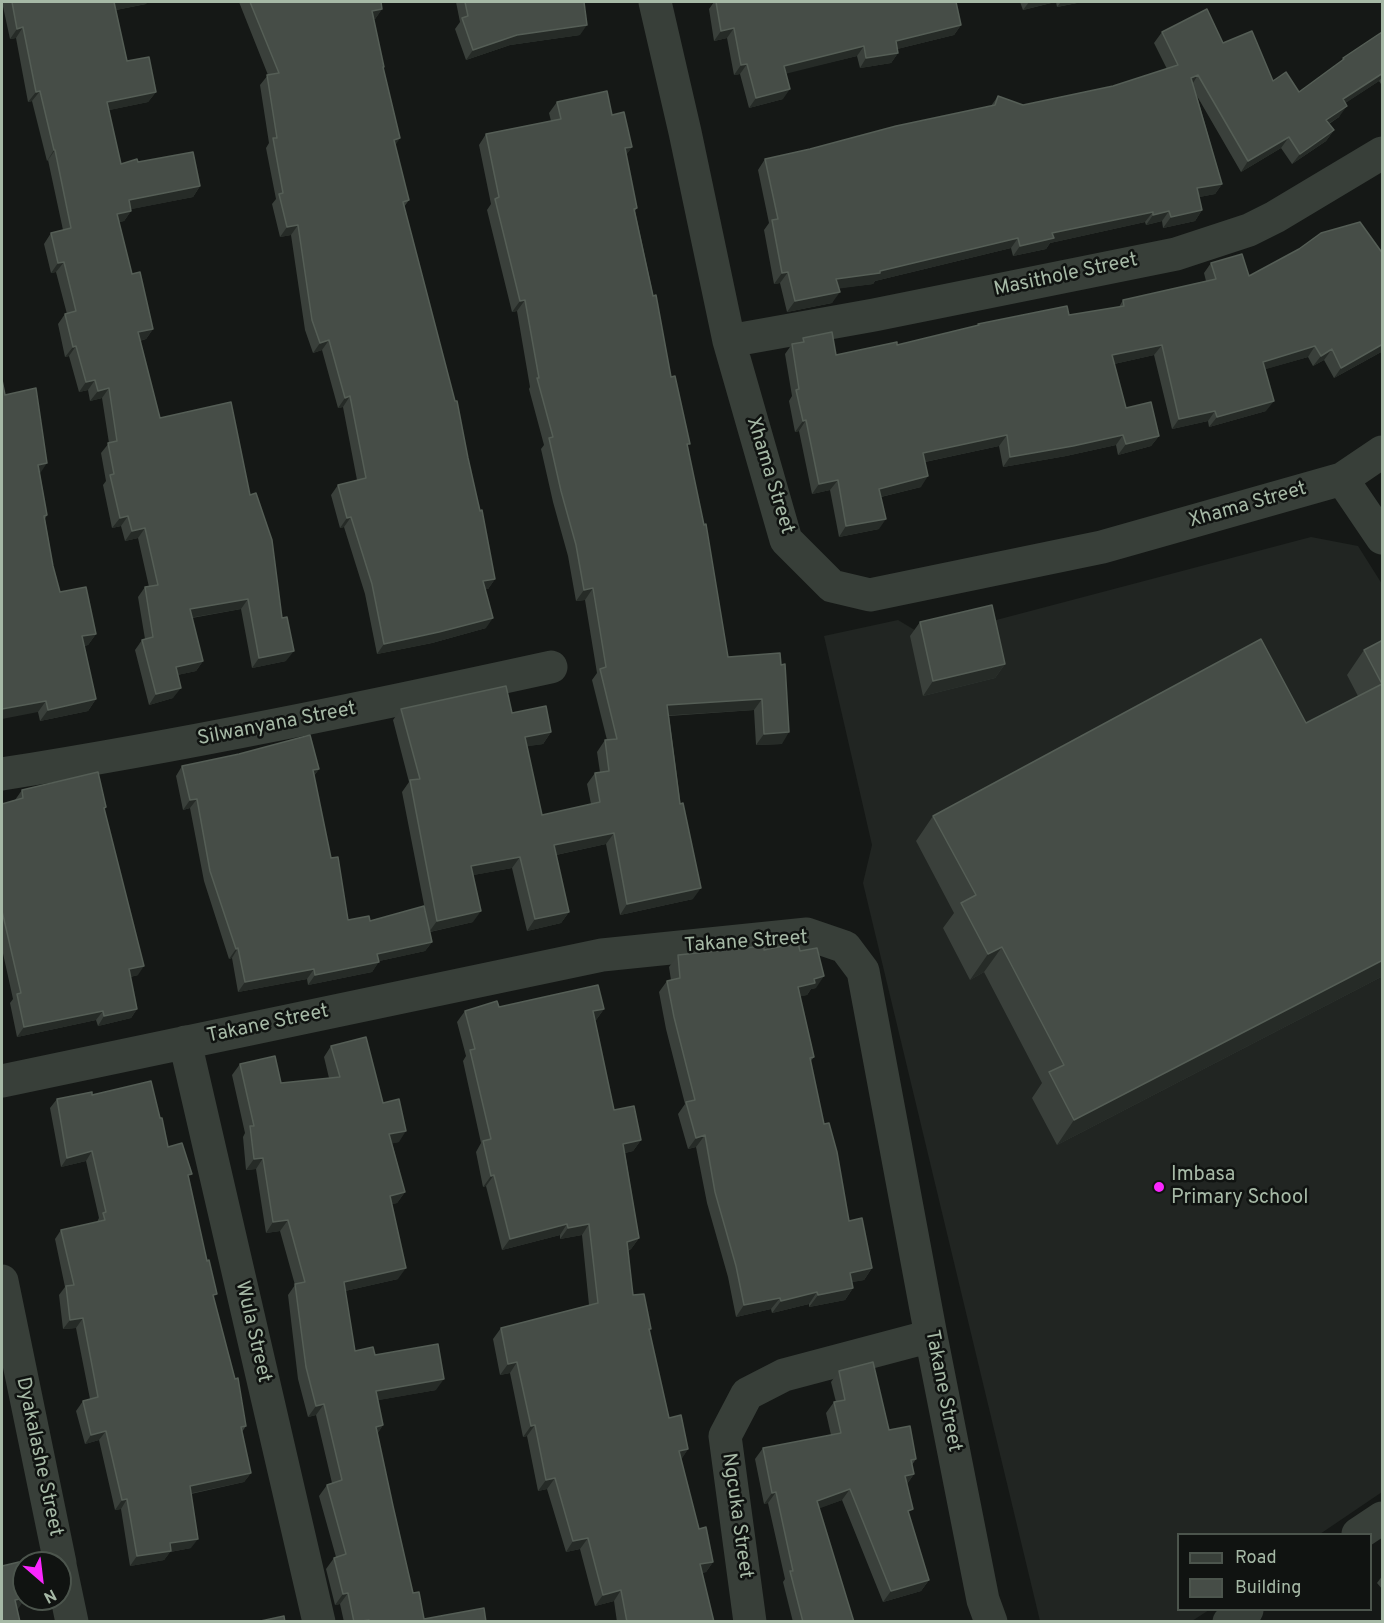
<!DOCTYPE html>
<html>
<head>
<meta charset="utf-8">
<style>
  body { margin:0 }
  #map { position:relative; width:1384px; height:1623px; overflow:hidden; background:#151816; font-family:Overpass,sans-serif }
  canvas { display:block }
  .frame { position:absolute; inset:0; border:3px solid #a6b9a6; pointer-events:none }
  .legend { position:absolute; left:1177px; top:1533px; width:195px; height:78px; box-sizing:border-box; background:#101311; border:2px solid #4c554d; margin:0; padding:8px 10px; list-style:none; font-size:18px; color:#a6b9a6 }
  .legend li { display:flex; align-items:center; gap:12px; height:30px }
  .legend b { width:30px; border:2px solid #4c554d }
  .north { position:absolute; left:12px; top:1551px; width:60px; height:60px; box-sizing:border-box; background:#101311; border:2px solid #4c554d; border-radius:50%; rotate:152deg; font-size:16px; font-weight:700; line-height:24px; text-align:center; color:#a6b9a6 }
  .north::after { content:''; display:block; margin:auto; width:21px; height:27px; background:#fb26ff; clip-path:polygon(50% 0,100% 100%,50% 72%,0 100%) }
</style>
</head>
<body>
<div id="map">
<canvas width="1384" height="1623"></canvas>
<div class="frame"></div>
<ul class="legend">
<li><b style="height:8px;background:#383f39"></b>Road</li>
<li><b style="height:16px;background:#464d47"></b>Building</li>
</ul>
<div class="north">N</div>
</div>
<script>
const ctx = document.querySelector('canvas').getContext('2d');
ctx.lineJoin = 'round';
function fill(path, color) {
  ctx.fillStyle = color;
  ctx.fill(path, 'evenodd');
}
function strokePath(path, color, width, dash) {
  ctx.strokeStyle = color;
  ctx.lineWidth = width;
  ctx.lineCap = dash ? 'butt' : 'round';
  ctx.setLineDash(dash || []);
  ctx.stroke(path);
}
function write(font, color, halo, rows, align = 'center') {
  ctx.font = font + ' Overpass,sans-serif';
  ctx.lineWidth = 5;
  ctx.setLineDash([]);
  ctx.textBaseline = 'middle';
  ctx.strokeStyle = halo;
  ctx.fillStyle = color;
  for (const [text, x, y, turn = 0] of rows) {
    ctx.save();
    ctx.translate(x, y);
    ctx.rotate((+turn || 0) * Math.PI / 180);
    ctx.textAlign = isNaN(turn) ? turn : align;
    if (halo) ctx.strokeText(text, 0, 0);
    ctx.fillText(text, 0, 0);
    ctx.restore();
  }
}
const built = new Path2D(`
  M1311,537L1358,546L1382,584V1492L1320,1534H1178V1610H1209L1192,1621H1040L863,883L872,845L824,636L898,620L928,638Z`);
const minor = new Path2D(`
  M655,2L685,132L729,341L786,540L832,586L870,595L1102,547L1342,479L1382,452
  M729,341L874,315L1176,254L1249,230L1275,217L1382,153
  M1342,479L1382,538
  M2,774C186,745 368,707 551,667
  M185,1042L319,1622
  M2,1081L602,955L807,934L845,947L863,971L931,1336L983,1600L991,1622
  M2,1281L60,1563
  M1358,1534L1382,1518
  M60,1565L72,1622
  M750,1622L725,1436L747,1394L784,1375L931,1336
  M1229,1622L1247,1610`);
const wall = new Path2D(`
  M2,2H147L146,4L116,10L127,61L156,92L148,102L109,110L121,164L138,162L200,186L193,197L131,209V211L124,221L119,222L132,274L153,329L146,339L140,341L160,418L286,661L252,668L241,609L192,618L203,661L196,671L177,675L173,698L149,705L135,650L142,640L145,639L138,597L145,587H149L138,538L125,541L121,526L112,528L103,485L106,481L101,453L109,443L102,398L90,401L88,390L79,392L69,356L65,357L58,324L65,314H67L56,272L51,273L44,244L51,233L63,230L48,160L47,161L32,101L28,102L16,38L10,39Z
  M239,2H381L382,9L375,19H374L395,145L409,200L404,207L468,458L495,579L488,589H486V628L432,643L377,654L365,594L344,527L340,528L331,495L338,485L357,480L343,407L338,408L322,350L313,353L305,330L291,235L280,237L272,204L276,199L266,148L269,143L260,85L268,75Z
  M456,2H584L580,35L510,45L466,60L455,29L460,22Z
  M714,2H956L961,25L954,35L897,49L898,53L891,63L860,68L857,56L785,73L783,99L749,108L740,74L734,75L727,38L714,41L709,9Z
  M1020,2H1055L1023,10Z
  M1056,2H1082L1057,7Z
  M1162,32L1223,43L1273,81L1299,92L1341,62L1343,58L1383,33V87L1379,81L1345,103L1339,117L1329,124L1334,130L1326,141L1292,164L1281,148L1241,172L1197,96L1222,184L1215,194L1199,197L1202,210L1195,221L1163,228L1162,221L1146,225L1145,222L1050,243L1046,249L1013,256L1011,248L875,281L873,284L839,288L832,303L787,312L780,283L774,284L764,230L769,223L758,170L765,159L810,149L991,106L998,96L1023,105L1113,86L1167,69L1154,43Z
  M557,102L612,115L632,147L626,155L637,208L635,211L671,377L687,447L728,657L780,653L782,744L756,745L754,710L669,716L693,899L620,915L606,844L556,855L569,912L561,923L527,931L512,868L473,875V922L430,932L432,942L425,951L379,961L372,972L308,985L307,979L238,992L232,958L229,959L204,881L190,808L183,810L176,776L182,766L319,769L314,776L331,858L348,920L370,921L426,915L402,792L409,782L393,720L401,709L512,713L551,732L543,744L527,746L542,815L591,804L587,784L595,773L600,772L597,752L605,740H607L592,680L597,673L585,600L576,601L568,556L553,502L541,449L544,445L529,389L530,387L517,311L512,312L487,210L491,204L479,145L486,134L551,121L549,113Z
  M1211,263L1249,276L1383,351L1334,378L1324,360L1313,366L1308,357L1265,369L1266,411L1209,427L1208,421L1172,429L1154,355L1114,364L1126,408L1159,436L1151,446L1118,455L1116,445L1066,456L1003,467L999,446L925,462L921,487L881,497L879,529L839,537L830,490L812,494L799,431L795,432L789,401L792,396L785,354L792,344L800,342L803,338L836,355L897,345L977,326L978,324L1069,315L1119,307L1123,300L1206,281L1204,273Z
  M5,395L40,474L47,515L45,519L53,566L60,592L96,634L88,645L84,646L96,699L88,711L40,721L38,712Z
  M920,622L1005,664L995,678L923,696L910,636Z
  M1383,640V976L1057,1145L1032,1098L1042,1083L984,972L970,980L943,928L954,913L916,841L933,816L1306,723L1358,696L1347,675L1364,650Z
  M22,790L106,807L104,810L138,975L130,977L137,1009L131,1018L98,1026L96,1020L17,1037L10,1003L13,999L2,949V804L15,800Z
  M764,950L800,951L816,988L811,989L807,995L800,996L814,1057L810,1062L824,1124L849,1221L872,1268L864,1280L852,1282L853,1288L845,1300L809,1307V1304L772,1313L771,1309L736,1317L728,1277L707,1203L696,1147L688,1149L678,1114L685,1104L666,1029L659,992L667,981L671,980L669,967L678,955Z
  M499,1007L604,1009L596,1020H595L614,1110L641,1140L633,1151L625,1153L639,1238L631,1249L628,1251L633,1295L649,1331L669,1418L688,1449L681,1459L699,1529L713,1562L706,1572L702,1573L714,1622H617L614,1601L595,1606L580,1549L566,1552L547,1489L538,1491L527,1436L523,1437L510,1373L500,1375L493,1339L501,1328L589,1305L582,1235L560,1239V1235L502,1250L486,1186L483,1187L476,1152L481,1143L463,1061L466,1056L457,1022L465,1011Z
  M331,1046L383,1103L399,1142L392,1143L405,1192L397,1203L392,1204L398,1279L345,1291L355,1351L375,1355L436,1390L378,1400L383,1425L377,1434L393,1506L413,1593L424,1619L486,1622H344L340,1604L335,1605L326,1569L334,1558L336,1557L319,1496L327,1485L332,1483L316,1415L308,1417L298,1379L288,1295L295,1285L280,1231L266,1233L256,1169L246,1170L243,1137L245,1133L232,1075L240,1064L281,1083L329,1078L324,1057Z
  M92,1095L168,1147L189,1179L214,1299L246,1426L242,1432L251,1473L244,1482L191,1494V1548L170,1552L164,1560L130,1566L121,1509L115,1510L99,1440L85,1444L76,1411L83,1401L90,1399L76,1328L63,1329L59,1295L65,1287L55,1239L61,1230L97,1222L99,1218L86,1161L61,1167L50,1108L57,1099Z
  M839,1371L889,1430L916,1459L912,1465L914,1474L907,1484L909,1515L929,1580L921,1591L883,1602L842,1500L819,1508L854,1622H793L783,1582L785,1579L768,1503L764,1504L755,1459L763,1448L831,1435L826,1413L834,1402H836L831,1382Z
  M1383,1575V1590L1377,1583Z`);
const shadedWall = new Path2D(`
  M114,2H147L146,4L106,12Z
  M1029,2H1055L1023,10Z
  M1061,2H1082L1057,7Z
  M382,9L375,19L365,21L372,11Z
  M587,25L580,35L510,45L466,60L473,50L517,35Z
  M961,25L954,35L889,51L896,41Z
  M23,27L16,38L10,39L17,29Z
  M734,28L727,38L714,41L721,31Z
  M864,46L857,56L777,76L784,66Z
  M898,53L891,63L860,68L866,58Z
  M747,64L740,74L734,75L741,65Z
  M1383,73V76L1379,81L1335,110L1343,99Z
  M1198,75L1191,86V78Z
  M790,89L783,99L749,108L756,98Z
  M40,91L32,101L28,102L36,92Z
  M156,92L148,102L100,112L107,102Z
  M1347,106L1339,117L1318,130L1326,120Z
  M1334,130L1326,141L1292,164L1300,154Z
  M1289,137L1281,148L1241,172L1248,161Z
  M400,138L393,149L394,140Z
  M632,147L624,158L625,148Z
  M54,150H55L48,160L47,161Z
  M1222,184L1215,194L1189,199L1197,188Z
  M200,186L193,197L122,211L129,200Z
  M1202,210L1195,221L1163,228L1171,217Z
  M131,211L124,221L110,224L117,214Z
  M1169,211L1162,221L1146,225L1153,215Z
  M1153,212L1145,222L1050,243L1046,249L1013,256L1020,246L1052,233Z
  M298,225L291,235L280,237L287,227Z
  M1018,238L1011,248L875,281L873,284L829,290L836,279L880,271Z
  M64,262L56,272L51,273L58,263Z
  M788,272L780,283L774,284L782,273Z
  M840,292L832,303L787,312L795,301Z
  M525,300L517,311L512,312L520,301Z
  M153,329L146,339L131,343L138,332Z
  M329,340L322,350L313,353L320,343Z
  M1383,344V351L1334,378L1341,368Z
  M1162,345L1154,355L1105,366L1112,355Z
  M76,346L69,356L65,357L73,347Z
  M1315,346L1308,357L1256,372L1263,362Z
  M1332,349L1324,360L1313,366L1321,356Z
  M95,380L88,390L79,392L86,382Z
  M109,388L102,398L90,401L98,391Z
  M350,396L343,407L338,408L345,398Z
  M1274,401L1266,411L1209,427L1217,417Z
  M1215,411L1208,421L1172,429L1179,419Z
  M806,420L799,431L795,432L803,421Z
  M1007,435L999,446L915,464L923,453Z
  M1123,435L1116,445L1066,456L1003,467L1010,457Z
  M1159,436L1151,446L1118,455L1126,444Z
  M47,463L39,475L38,465Z
  M928,476L921,487L872,499L879,489Z
  M838,480L830,490L812,494L819,484Z
  M128,516L121,526L112,528L120,518Z
  M351,517L344,527L340,528L347,518Z
  M886,519L879,529L839,537L846,526Z
  M145,528L138,538L125,541L132,531Z
  M495,579L488,589L476,591L483,581Z
  M593,588L585,600L576,601L584,590Z
  M248,599L241,609L183,619L190,609Z
  M493,618L486,628L432,643L377,654L384,644Z
  M96,634L88,645L75,647L82,636Z
  M294,651L286,661L252,668L259,658Z
  M203,661L196,671L168,677L176,667Z
  M1005,664L995,678L923,696L933,681Z
  M181,688L173,698L149,705L156,694Z
  M96,699L88,711L40,721L48,710Z
  M762,699L754,710L659,716L667,705Z
  M46,701L38,712L2,719V709Z
  M551,732L543,744L517,748L525,737Z
  M789,732L782,744L756,745L764,734Z
  M319,769L312,778L313,770Z
  M197,799L190,808L183,810L190,800Z
  M614,833L606,844L546,857L554,845Z
  M520,857L512,868L463,877L471,866Z
  M701,888L693,899L620,915L627,904Z
  M481,911L473,922L429,932L437,921Z
  M569,912L561,923L527,931L535,919Z
  M432,942L425,951L370,963L377,954Z
  M1002,947L984,972L970,980L988,954Z
  M238,948L232,958L229,959L236,949Z
  M1383,960V976L1057,1145L1074,1120Z
  M379,962L372,972L308,985L315,975Z
  M144,966L138,975L122,979L129,969Z
  M314,969L307,979L238,992L245,982Z
  M824,976L816,988L811,989L807,995L790,999L798,987L814,979Z
  M137,1009L131,1018L98,1026L104,1016Z
  M604,1009L596,1020L585,1022L593,1011Z
  M103,1011L96,1020L17,1037L24,1027Z
  M406,1131L399,1142L381,1146L389,1134Z
  M705,1135L696,1147L688,1149L696,1138Z
  M641,1140L633,1151L616,1155L623,1144Z
  M92,1151L86,1161L61,1167L67,1158Z
  M263,1158L256,1169L246,1170L254,1159Z
  M494,1175L486,1186L483,1187L491,1176Z
  M405,1192L397,1203L382,1207L390,1196Z
  M288,1220L280,1231L266,1233L273,1222Z
  M567,1224L560,1235L502,1250L510,1239Z
  M589,1224L582,1235L560,1239L568,1228Z
  M639,1238L631,1249L619,1253L627,1242Z
  M406,1268L398,1279L336,1293L344,1282Z
  M872,1268L864,1280L842,1284L850,1273Z
  M853,1288L845,1300L809,1307L818,1295Z
  M817,1292L809,1304L772,1313L781,1301Z
  M780,1298L771,1309L736,1317L744,1305Z
  M83,1318L76,1328L63,1329L70,1320Z
  M517,1362L510,1373L500,1375L508,1364Z
  M444,1379L436,1390L368,1402L376,1391Z
  M324,1404L316,1415L308,1417L316,1406Z
  M383,1425L376,1436V1427Z
  M535,1425L527,1436L523,1437L531,1426Z
  M106,1431L99,1440L85,1444L91,1435Z
  M688,1449L681,1460L679,1451Z
  M251,1473L244,1482L183,1495L190,1486Z
  M914,1474L906,1485L905,1476Z
  M555,1478L547,1489L538,1491L546,1480Z
  M850,1489L842,1500L810,1512L817,1501Z
  M776,1492L768,1503L764,1504L772,1493Z
  M127,1499L121,1509L115,1510L122,1500Z
  M588,1538L580,1549L566,1552L573,1541Z
  M198,1539L191,1548L170,1552L164,1560L130,1566L137,1556L170,1543Z
  M713,1562L706,1572L693,1575L700,1564Z
  M929,1580L921,1591L883,1602L891,1591Z
  M621,1590L614,1601L595,1606L603,1595Z
  M348,1593L340,1604L335,1605L343,1594Z
  M24,1598L25,1599L18,1609L6,1611L15,1600Z`);
const building = new Path2D(`
  M12,2H114L127,61L149,57L156,92L107,102L121,164L137,159L138,162L193,152L200,186L129,200L131,211L117,214L132,274L140,272L153,329L138,332L160,418L231,402L250,495L256,493L272,540L282,618L287,617L294,651L259,658L248,599L190,609L203,661L176,667L181,688L156,694L142,640L153,637L145,587L158,585L145,528L132,531L128,516L120,518L110,475L114,474L108,443L117,441L109,388L98,391L95,380L86,382L76,346L73,347L65,314L76,311L64,262L58,263L51,233L71,228L55,150H54L40,91L36,92L23,27L17,29Z
  M250,2H381L382,9L372,11L384,67H383L400,138L394,140L409,200L403,202L455,401H457L468,458L480,511L482,510L495,579L483,581L493,618L439,632L384,644L372,584L351,517L347,518L338,485L366,478L350,396L345,398L329,340L320,343L312,320L298,225L287,227L279,194L283,193L273,138H277L267,75L279,73Z
  M465,2H584L587,25L517,35L473,50L462,18L468,16Z
  M716,2H956L961,25L896,41L898,53L866,58L864,46L784,66L790,89L756,98L747,64L741,65L734,28L721,31Z
  M1207,9L1223,43L1252,31L1273,81L1286,72L1299,92L1344,59L1343,58L1382,32L1383,73L1343,99L1347,106L1326,120L1334,130L1300,154L1289,137L1248,161L1198,75L1191,78L1222,184L1197,188L1202,210L1171,217L1169,211L1153,215V212L1052,233L1054,238L1020,246L1018,238L880,271V273L836,279L840,292L795,301L788,272L782,273L772,220L778,219L765,159L810,149L896,126L995,105L998,96L1023,105L1113,86L1178,65L1162,32Z
  M607,91L612,115L624,112L632,147L625,148L637,208L634,209L653,296L656,295L671,377L675,376L690,444H687L704,525L706,524L728,657L780,653L781,665L785,664L789,732L764,734L762,699L667,705L680,804L683,803L701,888L627,904L614,833L554,845L569,912L535,919L520,857L471,866L481,911L437,921L410,780L420,779L401,709L506,686L512,713L546,706L551,732L525,737L542,815L600,802L595,773L609,771L605,740L617,739L600,669L606,667L593,588L584,590L576,545L561,491L549,438L553,437L537,378H539L525,300L520,301L495,199L499,197L486,134L561,119L557,102Z
  M1360,222L1383,254V344L1341,368L1332,349L1321,356L1315,346L1263,362L1274,401L1217,417L1215,411L1179,419L1162,345L1112,355L1126,408L1151,402L1159,436L1126,444L1123,435L1073,446L1010,457L1007,435L923,453L928,476L879,489L886,519L846,526L838,480L819,484L806,420L803,421L796,390L799,389L792,344L804,342L803,338L832,332L836,355L897,342V345L979,325L978,324L1067,306L1069,315L1124,306L1123,300L1216,279L1211,263L1242,254L1249,276L1299,249L1321,233Z
  M2,380L5,395L36,388L47,463L38,465L47,515L44,516L53,566L60,592L86,587L96,634L82,636L96,699L48,710L46,701L2,709Z
  M992,605L1005,664L933,681L920,622Z
  M1261,639L1306,723L1382,684L1364,650L1383,640V960L1074,1120L1049,1072L1064,1065L1002,947L988,954L961,903L976,895L933,816Z
  M310,735L319,769L313,770L331,858L338,857L348,920L369,916L370,921L424,906L432,942L377,954L379,962L315,975L314,969L245,982L238,948L236,949L210,871L197,799L190,800L182,766L239,754Z
  M98,772L106,807L104,808L144,966L129,969L137,1009L104,1016L103,1011L24,1027L17,994L21,993L2,911V804L23,798L22,790Z
  M798,943L800,951L817,948L824,976L814,979L815,983L798,987L814,1057L810,1058L824,1124L829,1123L837,1152L849,1221L862,1218L872,1268L850,1273L853,1288L818,1295L817,1292L781,1301L780,1298L744,1305L736,1266L715,1192L705,1135L696,1138L686,1102L695,1100L674,1017L667,981L680,978L678,955L764,946V950Z
  M598,985L604,1009L593,1011L614,1110L634,1106L641,1140L623,1144L639,1238L627,1242L633,1295L644,1294L651,1329H649L669,1418L681,1415L688,1449L679,1451L699,1529L706,1527L713,1562L700,1564L714,1622H627L621,1590L603,1595L588,1538L573,1541L555,1478L546,1480L535,1425L531,1426L517,1362L508,1364L501,1328L598,1303L589,1224L568,1228L567,1224L510,1239L494,1175L491,1176L483,1141L491,1139L470,1050L475,1049L465,1011L497,1001L499,1007Z
  M366,1037L383,1103L399,1099L406,1131L389,1134L405,1192L390,1196L406,1268L344,1282L355,1351L373,1347L375,1355L438,1344L444,1379L376,1391L383,1425L376,1427L393,1506L413,1593L419,1592L424,1619L484,1608L486,1622H369V1620L354,1622L348,1593L343,1594L334,1558L346,1554L327,1485L342,1480L324,1404L316,1406L306,1367L295,1284L305,1282L288,1220L273,1222L263,1158L254,1159L250,1126H254L240,1064L275,1056L281,1083L340,1077L331,1046Z
  M151,1081L160,1118H162L168,1147L182,1143L192,1174L188,1175L207,1261L209,1260L217,1294L213,1295L235,1379L238,1378L246,1426L241,1427L251,1473L190,1486L198,1539L170,1543L171,1551L137,1556L127,1499L122,1500L106,1431L91,1435L83,1401L98,1397L83,1318L70,1320L66,1286L74,1285L61,1230L105,1220L103,1213L106,1212L92,1151L67,1158L57,1099L92,1092V1095Z
  M873,1362L889,1430L910,1426L916,1459L911,1460L914,1474L905,1476L913,1509L908,1511L929,1580L891,1591L850,1489L817,1501L854,1622H803L790,1571H793L776,1492L772,1493L763,1448L841,1433L834,1402L845,1400L839,1371Z
  M19,1562L24,1588V1598L15,1600L20,1622H2V1566Z
  M284,1616L285,1622H256Z`);
const markers = [
  [1159,1187,6,"#fb26ff"]
];
const streetNames = [
  ["Masithole Street",1066,276,-12],
  ["Xhama Street",769,476,73],
  ["Xhama Street",1248,506,-16],
  ["Silwanyana Street",277,725,-11],
  ["Takane Street",746,943,-4],
  ["Takane Street",268,1025,-12],
  ["Wula Street",252,1332,77],
  ["Takane Street",942,1391,79],
  ["Dyakalashe Street",38,1457,78],
  ["Ngcuka Street",736,1516,82]
];
const poiNames = [
  ["Imbasa",1171,1176],
  ["Primary School",1171,1199]
];
fill(built, '#212522');
strokePath(minor, '#383f39', 33);
fill(wall, '#3a403b');
fill(shadedWall, '#262b27');
fill(building, '#464d47');
strokePath(building, '#555e56', 1.5);
for (const [x, y, r, color] of markers) {
  const dot = new Path2D();
  dot.arc(x, y, r, 0, 2 * Math.PI);
  ctx.fillStyle = color;
  ctx.fill(dot);
  strokePath(dot, '#101311', 2);
}
write('20px', '#a6b9a6', '#101311', streetNames);
write('20px', '#a6b9a6', '#101311', poiNames, 'left');
</script>
</body>
</html>
